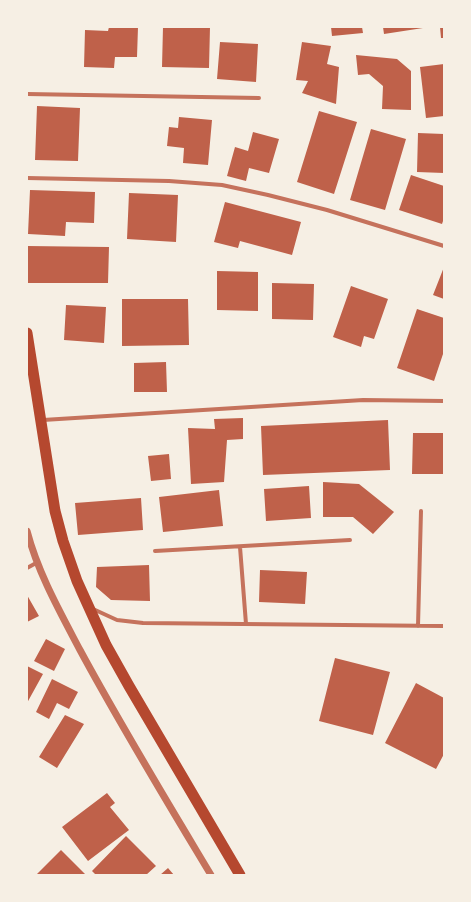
<!DOCTYPE html>
<html>
<head>
<meta charset="utf-8">
<style>
  body { margin:0 }
  #map { position:relative; width:471px; height:902px; overflow:hidden; background:#f6efe4; font-family:Inter,sans-serif }
  canvas { display:block }
  .frame { position:absolute; inset:0; border:28px solid #f6efe4; pointer-events:none }
</style>
</head>
<body>
<div id="map">
<canvas width="471" height="902"></canvas>
<div class="frame"></div>
</div>
<script>
const ctx = document.querySelector('canvas').getContext('2d');
ctx.lineJoin = 'round';
function fill(path, color) {
  ctx.fillStyle = color;
  ctx.fill(path, 'evenodd');
}
function strokePath(path, color, width, dash) {
  ctx.strokeStyle = color;
  ctx.lineWidth = width;
  ctx.lineCap = dash ? 'butt' : 'round';
  ctx.setLineDash(dash || []);
  ctx.stroke(path);
}
const building = new Path2D(`
  M109,27H138L137,57H115L114,68L84,67L85,30L108,31Z
  M163,27H210L209,68L162,67Z
  M331,27H362L363,33L332,36Z
  M383,27H423V28L384,34Z
  M440,27H444V38H441Z
  M220,42L258,44L256,82L217,79Z
  M302,42L331,46L327,64L339,67L336,104L302,93L308,81L296,80Z
  M356,55L397,59L411,71V110L382,109L383,86L369,74L358,75Z
  M444,64V116L426,118L420,67Z
  M37,106L80,108L78,161L35,160Z
  M319,111L357,122L334,194L297,182Z
  M179,117L212,120L208,165L183,163L184,148L167,146L169,127L178,128Z
  M371,129L406,139L385,210L350,200Z
  M253,132L279,139L269,173L249,168L246,181L227,176L235,147L248,151Z
  M418,133L444,134V173L417,172Z
  M411,175L444,186V218L442,224L399,210Z
  M30,190L95,192L94,223L66,222L65,236L28,234Z
  M129,193L178,195L176,242L127,239Z
  M225,202L301,222L292,255L240,241L238,248L214,242Z
  M27,246L109,247L108,283H27Z
  M444,267V299L433,295Z
  M217,271L258,272V311L217,310Z
  M272,283L314,284L313,320L272,319Z
  M351,286L388,299L374,339L364,336L361,347L333,337Z
  M122,299H188L189,345L122,346Z
  M66,305L106,307L104,343L64,340Z
  M417,309L444,318V351L434,381L397,368Z
  M166,362L167,392H134V363Z
  M243,418V439L227,440L224,482L191,484L188,428L215,429L214,419Z
  M388,420L390,470L263,475L261,426Z
  M413,433H444V474H412Z
  M169,454L171,479L151,481L148,456Z
  M323,482L359,484L394,512L373,534L353,517H323Z
  M309,486L311,518L266,521L264,489Z
  M219,490L223,526L163,532L159,497Z
  M141,498L143,530L78,535L75,503Z
  M149,565L150,601L111,600L96,587L97,567Z
  M260,570L307,572L305,604L259,602Z
  M27,595L39,616L27,622Z
  M46,639L65,649L54,671L34,661Z
  M335,658L390,672L373,735L319,721Z
  M27,666L43,674L27,703Z
  M52,679L78,692L69,709L57,703L49,719L36,712Z
  M416,683L444,698V754L436,769L385,743Z
  M65,715L84,724L57,768L39,757Z
  M107,793L115,803L110,807L129,830L88,861L62,827Z
  M126,836L156,866L146,875H96L92,871Z
  M61,850L86,875H36Z
  M168,868L174,875H160Z`);
const minor = new Path2D(`
  M27,94L259,98
  M27,178L169,181L222,185L268,195L327,210L444,246
  M43,420L363,400L444,401
  M240,547L246,624
  M155,551L350,540
  M27,568L38,562
  M93,609L117,620L143,623L444,626
  M418,626L421,511`);
const tertiary = new Path2D(`
  M27,531C38,573 60,612 80,650C121,726 166,800 211,875`);
const trunk = new Path2D(`
  M27,333L55,511L63,541L77,581L106,645L129,686L240,875`);
fill(building, '#bf614a');
strokePath(minor, '#c5725c', 4);
strokePath(tertiary, '#c5725c', 7);
strokePath(trunk, '#b5482f', 11);
</script>
</body>
</html>
